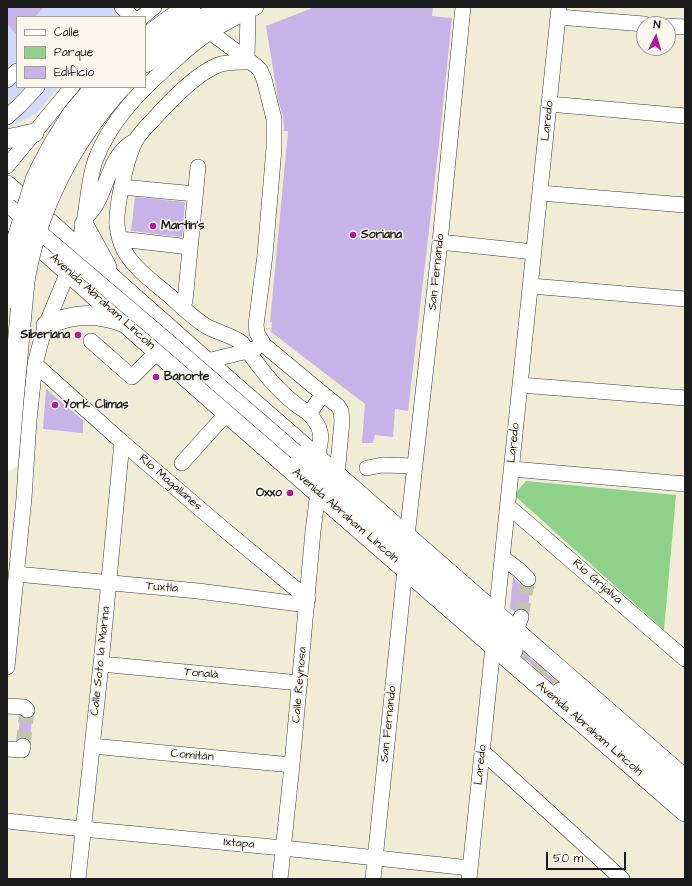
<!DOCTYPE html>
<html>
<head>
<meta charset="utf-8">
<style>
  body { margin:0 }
  #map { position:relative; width:692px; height:886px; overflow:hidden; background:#f1ecd6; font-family:"Architects Daughter",sans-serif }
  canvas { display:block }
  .frame { position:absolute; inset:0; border:8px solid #1c1c1c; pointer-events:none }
  .legend { position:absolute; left:16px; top:16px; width:130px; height:72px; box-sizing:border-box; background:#fbf7ec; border:1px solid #a29f99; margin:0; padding:5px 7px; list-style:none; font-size:12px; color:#1c1c1c }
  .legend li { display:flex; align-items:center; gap:8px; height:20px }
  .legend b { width:20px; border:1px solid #a29f99 }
  .north { position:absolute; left:636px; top:16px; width:40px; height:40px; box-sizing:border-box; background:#fbf7ec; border:1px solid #a29f99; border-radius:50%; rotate:5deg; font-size:11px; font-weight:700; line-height:16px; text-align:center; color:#1c1c1c }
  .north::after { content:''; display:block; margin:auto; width:14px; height:18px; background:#b5179e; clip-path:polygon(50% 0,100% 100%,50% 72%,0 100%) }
  .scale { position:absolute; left:546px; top:852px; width:80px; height:18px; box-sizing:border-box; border:2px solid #1c1c1c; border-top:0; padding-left:5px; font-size:12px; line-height:14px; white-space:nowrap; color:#1c1c1c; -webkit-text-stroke:3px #fbf7ec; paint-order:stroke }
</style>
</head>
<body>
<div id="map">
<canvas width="692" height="886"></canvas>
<div class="frame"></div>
<ul class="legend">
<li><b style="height:5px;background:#fff"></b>Calle</li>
<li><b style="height:11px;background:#8ed189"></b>Parque</li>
<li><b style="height:11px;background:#c8b3e8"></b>Edificio</li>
</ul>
<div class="north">N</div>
<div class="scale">50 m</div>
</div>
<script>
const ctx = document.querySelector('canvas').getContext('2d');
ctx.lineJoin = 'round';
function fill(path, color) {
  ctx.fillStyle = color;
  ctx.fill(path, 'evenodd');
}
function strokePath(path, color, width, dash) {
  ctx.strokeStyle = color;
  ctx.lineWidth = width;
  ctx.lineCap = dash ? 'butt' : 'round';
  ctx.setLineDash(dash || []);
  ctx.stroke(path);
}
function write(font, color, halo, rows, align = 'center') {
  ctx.font = font + ' "Architects Daughter",sans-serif';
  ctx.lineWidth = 3;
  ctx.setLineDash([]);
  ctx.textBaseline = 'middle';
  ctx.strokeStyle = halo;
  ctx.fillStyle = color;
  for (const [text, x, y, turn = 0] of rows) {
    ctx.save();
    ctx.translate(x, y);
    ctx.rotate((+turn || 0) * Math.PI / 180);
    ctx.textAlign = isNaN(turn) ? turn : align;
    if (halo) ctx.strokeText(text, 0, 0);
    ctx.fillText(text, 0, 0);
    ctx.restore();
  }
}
const built = new Path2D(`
  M7,7H132L122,17H17V87H58L37,113L14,125L7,126Z`);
const green = new Path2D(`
  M526,481L676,495L664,630L514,495Z`);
const building = new Path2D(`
  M7,7H44L35,17H17V35L7,24Z
  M315,7H433L432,16L452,18L439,144L408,411L395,409L393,437L375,435L373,443H362L365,404L271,332L272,322H270L288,131H284L283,117L278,99L266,26Z
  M135,197L185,202L182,237L131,231Z
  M46,389L83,420V433L43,429Z
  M513,577L522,586L526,588H530L528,612L524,608H519L514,611L510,608Z
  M524,653L557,682L554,684L522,656Z
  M20,716L25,719H29L32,717L30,741L25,737H21L18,739Z`);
const minorTunnel = new Path2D(`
  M521,617L528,579
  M515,651L560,690
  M23,746L27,710`);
const minor = new Path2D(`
  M122,7L132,17
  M142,17L154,7
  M558,17L644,24
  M668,26L685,27
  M210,32L256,66L260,70L264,79L274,119V148L265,255L256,325L257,333L264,345L323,394L338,406L341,411L342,421L337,475
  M247,59L248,11
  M251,62C240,62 228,61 218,65C196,74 168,103 152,121C146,127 140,133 136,140C129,152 126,166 123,180C120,195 116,209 117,225C118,234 120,242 124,250C133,268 156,284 171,297C182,307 193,318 206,326C218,333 231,335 242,343C260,368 280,396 307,412L313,408L323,394
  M7,80L17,71
  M549,104L685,116
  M7,117L19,106L37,87
  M7,166L72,87
  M122,187L195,194
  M540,193L685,205
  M86,217C109,196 105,158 133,142
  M81,236C88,211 87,185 95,161C110,120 143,88 175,60C185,51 195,42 206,35C221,24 239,16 256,7
  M120,239L190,247
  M440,242L534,252
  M531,286L685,299
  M185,301L198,167
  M91,341L132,377L157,352
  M207,361L248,351L256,348
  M35,364L122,442L220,526L308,599
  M520,385L685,398
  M307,412C323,427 323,437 317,457
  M292,458L515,651
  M182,463L227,413
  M367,468L382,465L415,466
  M512,469L685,484
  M508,506L685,659
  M407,536L440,242L463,7
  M503,558L519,570L528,579
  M16,574L198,591L307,605
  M516,631L521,617
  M101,664L300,683
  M7,667L24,498L29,420L35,364L41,341L46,325L72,262
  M560,690L685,799
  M7,706L24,707L27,710
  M92,746L292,765
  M7,749L22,750L23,746
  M483,752L622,879
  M7,821L83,829L283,848L470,868
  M78,879L101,664L122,442
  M280,879L292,765L313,531L318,492
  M373,879L405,569
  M469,879L559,7`);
const major = new Path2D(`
  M7,139L34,133
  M7,185L198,354L685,779
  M7,217C230,419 458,615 685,812
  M84,225L107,267
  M46,325C73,314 94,312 122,322`);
const highway = new Path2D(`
  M145,39L172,19L190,7
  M145,62L192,27L211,15L228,7`);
const minorBridge = new Path2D(`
  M9,206L169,342L296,452`);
const highwayBridge = new Path2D(`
  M7,298L12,261L17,241L36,180L43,165L55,143L73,114L96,87
  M8,460L13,400L24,281C36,209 71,141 120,87`);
const markers = [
  [153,226,4,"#b5179e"],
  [353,235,4,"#b5179e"],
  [78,335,4,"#b5179e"],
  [156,377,4,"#b5179e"],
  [55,405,4,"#b5179e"],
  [290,493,4,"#b5179e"]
];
const streetNames = [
  ["Laredo",548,121,-84],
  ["San Fernando",437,272,-84],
  ["Avenida Abraham Lincoln",102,302,42],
  ["Laredo",514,443,-84],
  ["Río Magallanes",170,483,41],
  ["Avenida Abraham Lincoln",345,516,41],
  ["Río Grijalva",597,582,41],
  ["Tuxtla",162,588,5],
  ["Calle Soto la Marina",101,661,-84],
  ["Tonalá",201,674,5],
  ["Calle Reynosa",300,685,-85],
  ["San Fernando",389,724,-84],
  ["Avenida Abraham Lincoln",589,729,41],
  ["Comitán",192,756,5],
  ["Laredo",481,765,-84],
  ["Ixtapa",239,844,5]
];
const poiNames = [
  ["Martin's",161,226],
  ["Soriana",361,235],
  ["Siberiana",70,335,"right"],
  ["Banorte",164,377],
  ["York Climas",63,405],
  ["Oxxo",282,493,"right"]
];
fill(built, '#d0daf9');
fill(green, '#8ed189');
fill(building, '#c8b3e8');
strokePath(minorTunnel, '#c6c2b1', 15, [15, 8]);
strokePath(minor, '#3c3b38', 16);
strokePath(major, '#3c3b38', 20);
strokePath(highway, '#3c3b38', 22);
strokePath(minor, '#fff', 15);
strokePath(major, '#fff', 19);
strokePath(highway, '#fff', 21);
strokePath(minorBridge, '#3c3b38', 16, []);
strokePath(highwayBridge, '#3c3b38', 22, []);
strokePath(minorBridge, '#fff', 15);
strokePath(highwayBridge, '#fff', 21);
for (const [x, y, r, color] of markers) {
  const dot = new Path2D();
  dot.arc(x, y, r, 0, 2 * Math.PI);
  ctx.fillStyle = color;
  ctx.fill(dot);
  strokePath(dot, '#fbf7ec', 1.5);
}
write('12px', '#1c1c1c', '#fbf7ec', streetNames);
write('bold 12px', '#1c1c1c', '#fbf7ec', poiNames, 'left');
</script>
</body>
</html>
